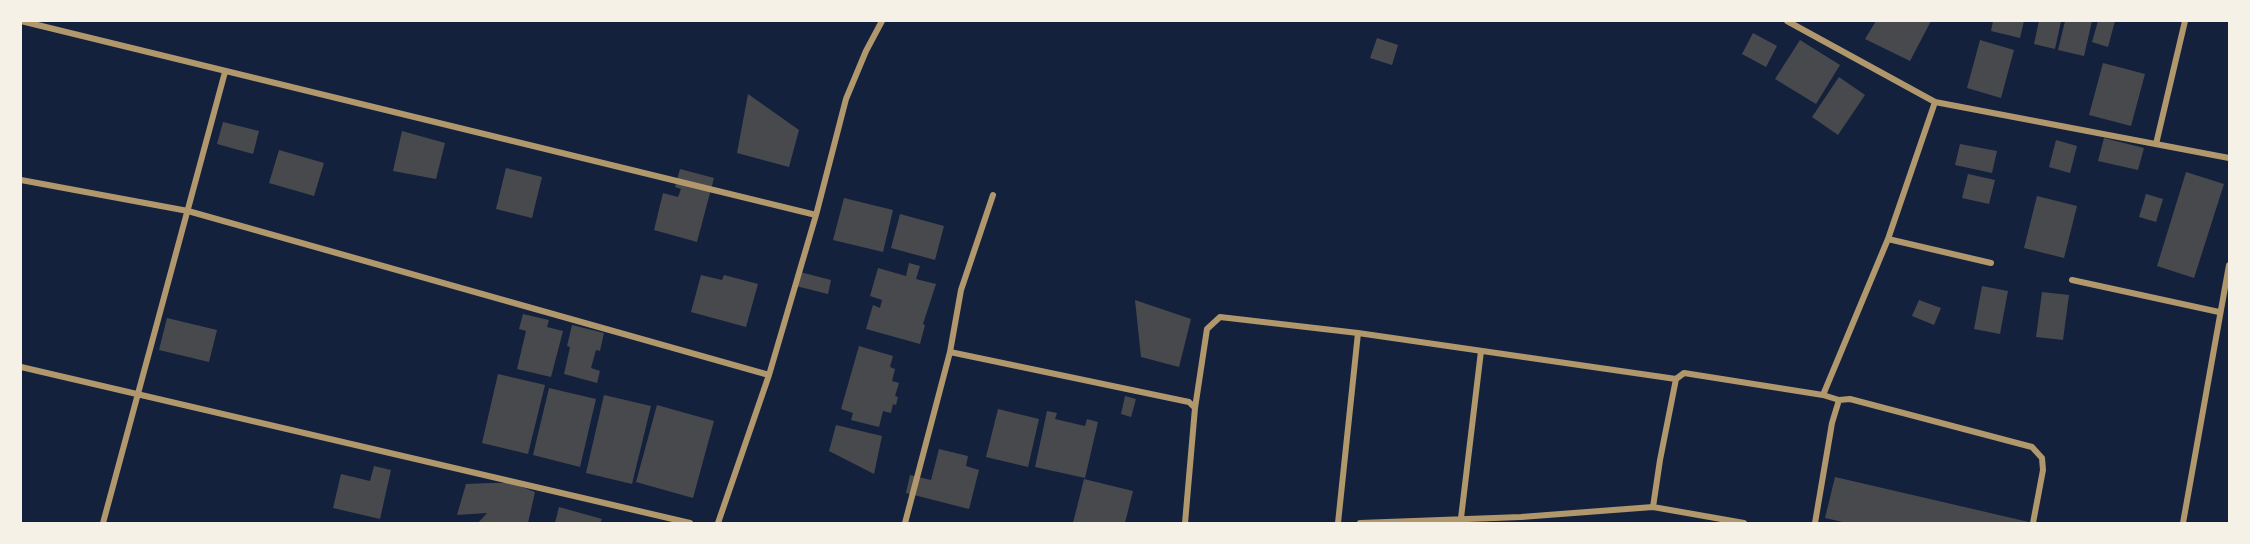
<!DOCTYPE html>
<html>
<head>
<meta charset="utf-8">
<style>
  body { margin:0 }
  #map { position:relative; width:2250px; height:544px; overflow:hidden; background:#14213d; font-family:Rubik,sans-serif }
  canvas { display:block }
  .frame { position:absolute; inset:0; border:22px solid #f6f1e7; pointer-events:none }
</style>
</head>
<body>
<div id="map">
<canvas width="2250" height="544"></canvas>
<div class="frame"></div>
</div>
<script>
const ctx = document.querySelector('canvas').getContext('2d');
ctx.lineJoin = 'round';
function fill(path, color) {
  ctx.fillStyle = color;
  ctx.fill(path, 'evenodd');
}
function strokePath(path, color, width, dash) {
  ctx.strokeStyle = color;
  ctx.lineWidth = width;
  ctx.lineCap = dash ? 'butt' : 'round';
  ctx.setLineDash(dash || []);
  ctx.stroke(path);
}
const building = new Path2D(`
  M1876,21H1931L1910,61L1865,39Z
  M1993,21H2024L2020,38L1991,31Z
  M2039,21H2061L2055,49L2034,44Z
  M2065,21H2092L2084,56L2058,50Z
  M2098,21H2115L2108,47L2092,42Z
  M1753,33L1777,46L1766,67L1742,54Z
  M1377,38L1398,45L1392,65L1370,58Z
  M1800,40L1840,65L1816,104L1775,79Z
  M1980,40L2014,50L2001,98L1967,88Z
  M2103,63L2145,74L2131,126L2089,115Z
  M1839,77L1865,95L1838,135L1812,117Z
  M748,94L799,130L789,167L737,153Z
  M223,122L259,131L253,154L217,144Z
  M402,131L445,143L436,179L393,171Z
  M2104,138L2144,148L2138,170L2098,161Z
  M2056,140L2077,146L2070,173L2049,167Z
  M1960,144L1997,151L1992,173L1955,165Z
  M279,150L324,163L314,196L269,183Z
  M506,168L542,177L532,218L496,209Z
  M680,169L714,178L697,242L654,230L663,193L678,197L681,189L675,187Z
  M2186,172L2224,184L2194,278L2157,266Z
  M1968,174L1995,180L1989,204L1962,198Z
  M2146,194L2163,199L2156,222L2139,217Z
  M2037,196L2077,206L2064,258L2024,248Z
  M844,198L893,210L883,252L833,240Z
  M900,214L944,226L935,260L891,248Z
  M909,263L920,266L916,279L936,284L923,324L925,325L920,344L866,329L873,305L880,308L882,300L870,296L878,268L906,276Z
  M800,272L831,280L828,294L796,286Z
  M701,275L722,280L724,275L758,284L746,327L691,312Z
  M1982,286L2008,291L2000,334L1974,329Z
  M2042,292L2069,295L2063,340L2036,337Z
  M1135,300L1191,319L1179,367L1141,357Z
  M1919,300L1941,308L1934,325L1912,316Z
  M523,314L549,320L547,327L563,331L551,377L517,369L526,331L519,329Z
  M167,318L217,330L209,362L159,350Z
  M572,325L604,333L600,351L596,350L591,368L600,371L597,383L564,374L570,347L567,346Z
  M859,346L893,356L890,367L895,369L892,381L899,383L895,396L898,397L896,405L893,404L891,413L883,411L879,427L851,420L853,413L841,409Z
  M498,374L545,385L528,454L482,443Z
  M549,388L596,399L580,467L533,455Z
  M604,395L651,406L632,484L586,473Z
  M1125,396L1136,399L1131,417L1121,414Z
  M657,405L714,421L693,498L636,482Z
  M998,409L1039,419L1028,467L986,457Z
  M1047,411L1057,413L1055,419L1085,426L1087,419L1098,422L1085,478L1035,467Z
  M836,425L882,436L874,474L829,451Z
  M939,449L968,456L966,466L979,470L969,509L906,493L910,475L931,480Z
  M374,466L391,470L380,519L333,508L341,474L370,481Z
  M1835,477L2029,522L2028,523H1847L1825,518Z
  M1084,479L1133,491L1125,523H1073Z
  M490,483H512L535,492L528,523H478L487,513L457,515L466,484Z
  M559,507L602,519L600,523H555Z`);
const minor = new Path2D(`
  M21,21L816,215
  M1787,21L1935,102L2229,158
  M1935,102L1888,239L1991,263
  M2156,144L2185,21
  M21,180L188,211L769,375
  M2072,280L2219,312
  M950,352L1189,402L1195,408L1185,523
  M21,367L690,523
  M1823,395L1888,239
  M1195,408L1207,329L1220,317L1358,333L1676,379
  M1653,507L1660,460L1676,379L1684,373L1823,395L1839,400
  M1461,518L1481,351
  M103,523L225,72
  M718,523L769,375L816,215L846,99L866,51L882,21
  M905,523L950,352L961,290L993,195
  M1338,523L1358,333
  M1360,523L1521,517L1653,507L1744,523
  M1815,523L1832,423L1839,400L1850,399L2032,447L2042,458L2043,470L2033,523
  M2183,523L2229,265`);
fill(building, '#48494c');
strokePath(minor, '#b1986c', 6);
</script>
</body>
</html>
